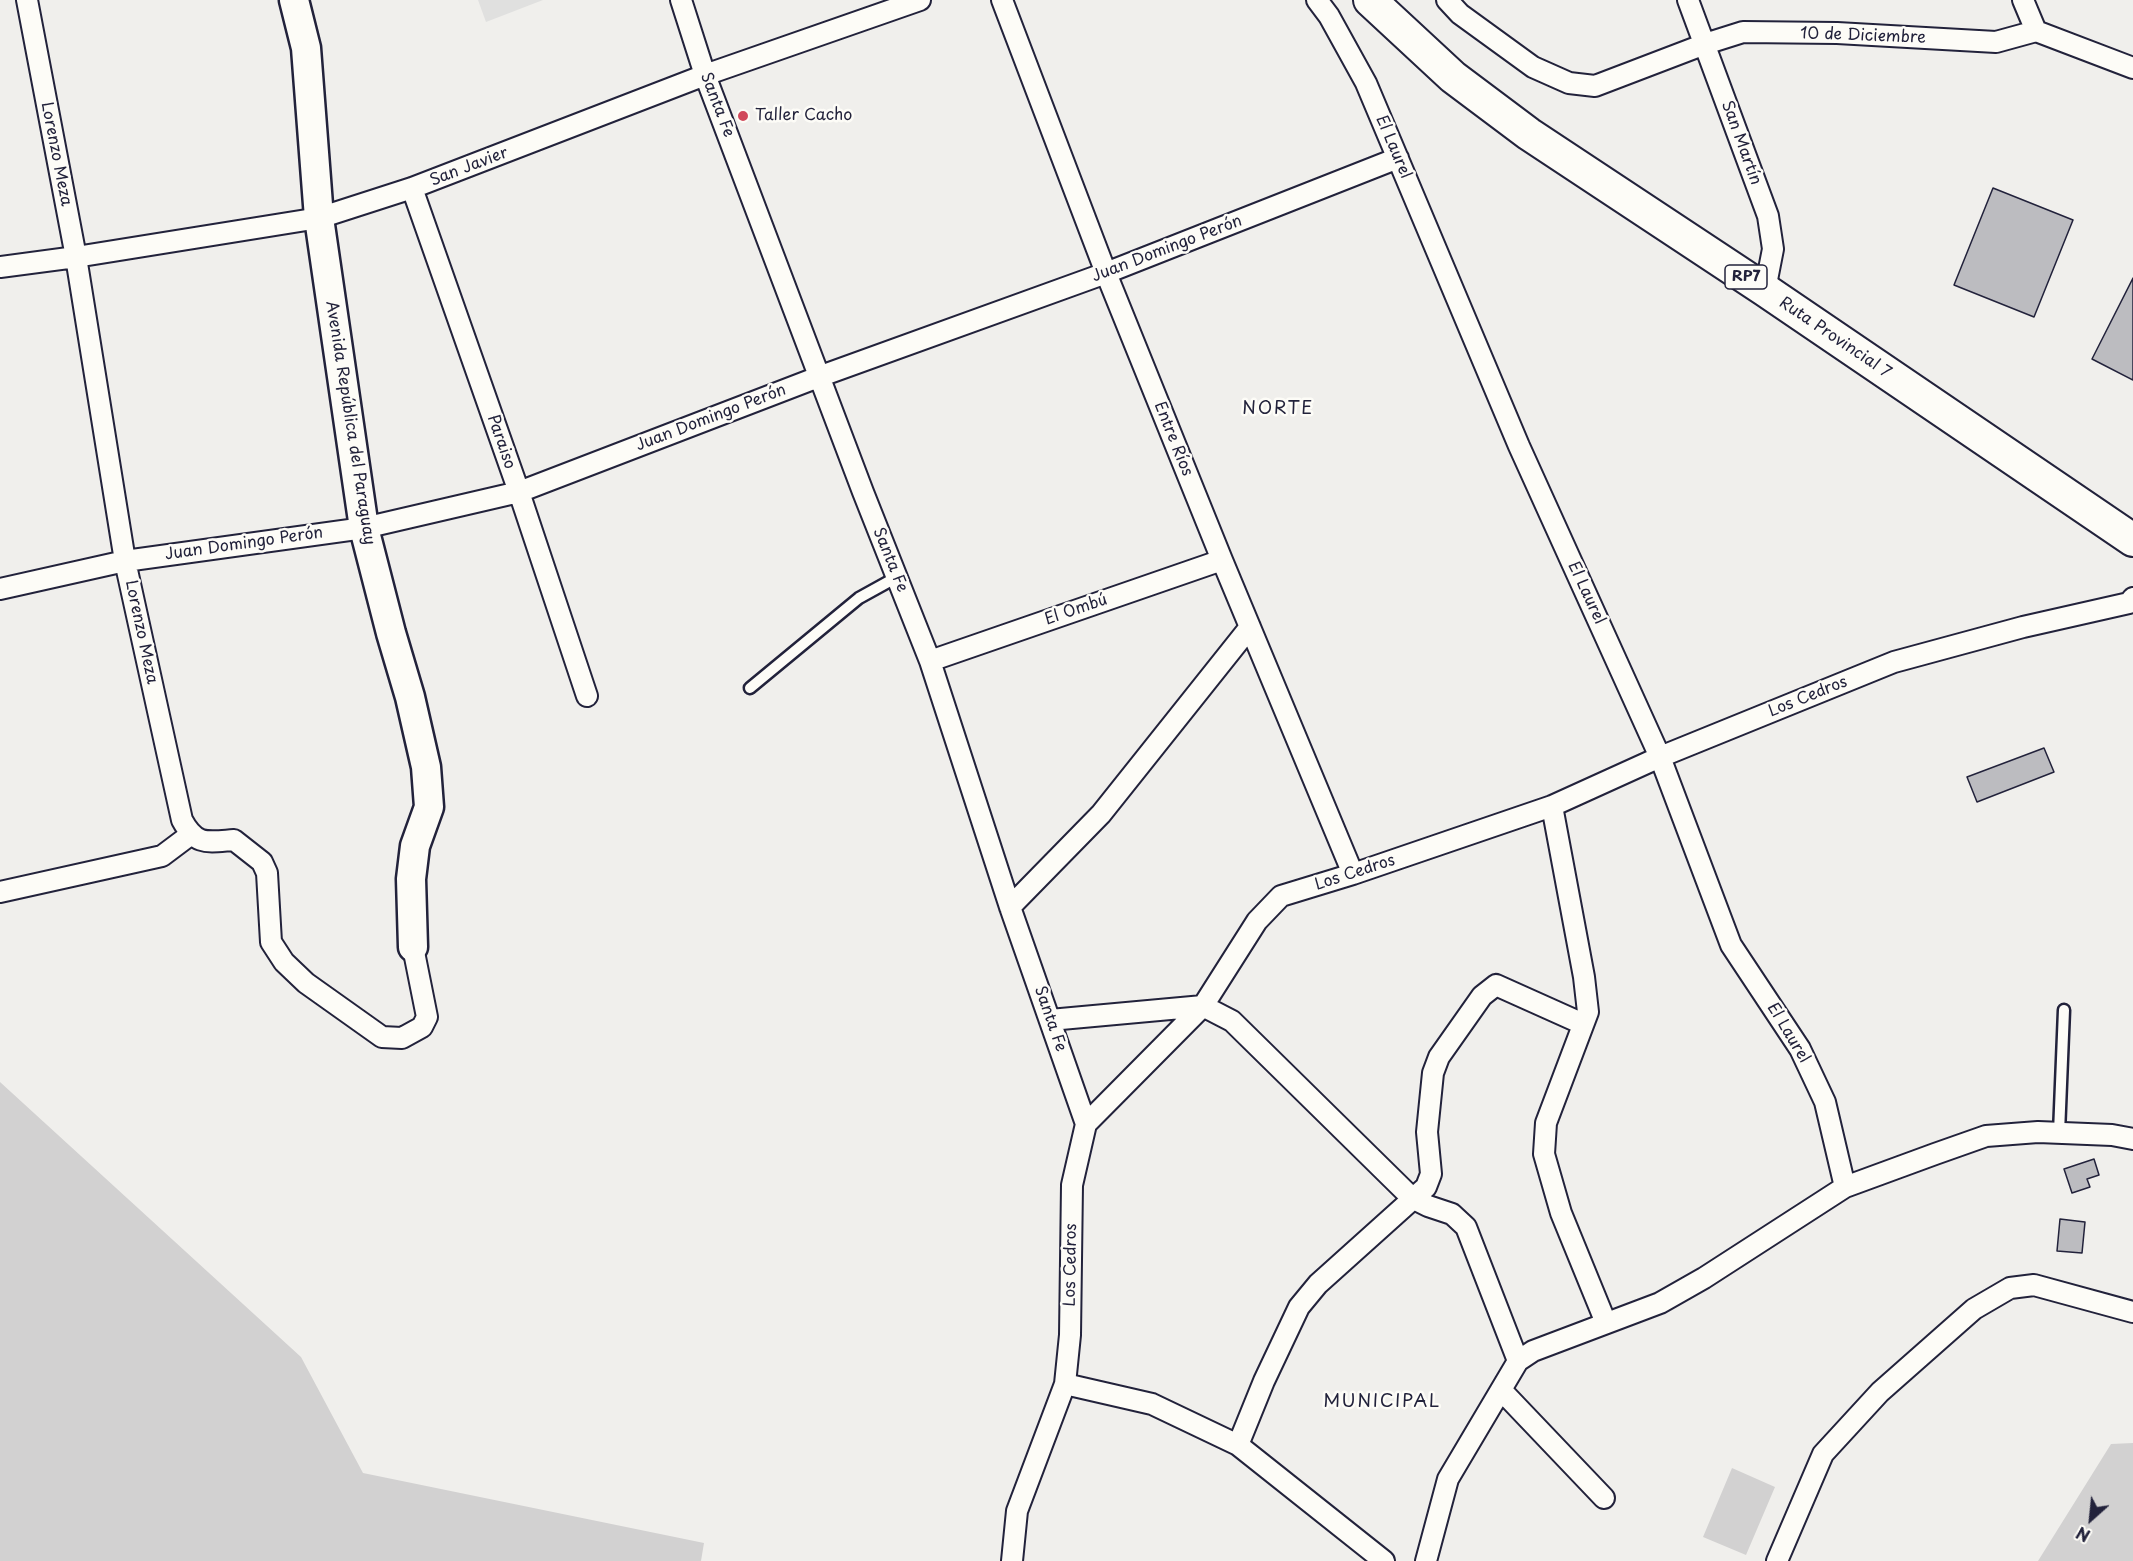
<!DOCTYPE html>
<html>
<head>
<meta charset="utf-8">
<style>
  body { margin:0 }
  #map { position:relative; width:2133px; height:1561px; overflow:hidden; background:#f0efec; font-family:"Playpen Sans",sans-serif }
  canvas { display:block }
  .north { position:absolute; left:2061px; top:1489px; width:60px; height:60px; -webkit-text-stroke:4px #fdfcf7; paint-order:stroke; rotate:207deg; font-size:16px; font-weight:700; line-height:24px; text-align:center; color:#22223b }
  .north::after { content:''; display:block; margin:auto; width:21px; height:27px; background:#22223b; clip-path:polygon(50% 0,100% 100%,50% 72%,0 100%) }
</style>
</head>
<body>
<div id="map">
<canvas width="2133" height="1561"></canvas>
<div class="north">N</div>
</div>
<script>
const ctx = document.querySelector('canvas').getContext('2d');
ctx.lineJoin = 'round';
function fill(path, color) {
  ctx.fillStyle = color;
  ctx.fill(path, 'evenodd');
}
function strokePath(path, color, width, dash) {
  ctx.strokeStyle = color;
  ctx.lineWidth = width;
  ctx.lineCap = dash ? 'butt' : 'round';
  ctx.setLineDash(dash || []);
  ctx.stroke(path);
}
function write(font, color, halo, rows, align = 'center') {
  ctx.font = font + ' "Playpen Sans",sans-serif';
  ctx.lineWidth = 5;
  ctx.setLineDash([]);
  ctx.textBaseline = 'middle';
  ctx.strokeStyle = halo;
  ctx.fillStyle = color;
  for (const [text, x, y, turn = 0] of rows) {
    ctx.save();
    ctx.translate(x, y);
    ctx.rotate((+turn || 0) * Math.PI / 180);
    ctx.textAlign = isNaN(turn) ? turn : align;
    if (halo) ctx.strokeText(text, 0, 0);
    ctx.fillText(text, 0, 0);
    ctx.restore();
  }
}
const built = new Path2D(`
  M478,0H543L486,22Z`);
const green = new Path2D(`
  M0,1082L301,1357L363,1473L704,1543L701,1561H0Z
  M2133,1443V1561H2038L2111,1444Z
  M1732,1468L1775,1487L1746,1555L1703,1537Z`);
const building = new Path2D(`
  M1993,188L2073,220L2034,317L1954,285Z
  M2133,278V380L2092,359Z
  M2044,748L2054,772L1977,802L1967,777Z
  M2094,1159L2099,1175L2087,1179L2090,1187L2072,1193L2064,1169Z
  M2060,1219L2085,1222L2082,1253L2057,1251Z`);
const lane = new Path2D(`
  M750,688L859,598L897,577
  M2059,1133L2064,1010`);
const street = new Path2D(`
  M27,0L76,257L125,561L182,820C196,846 207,842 234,840L262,862L267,873L271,942L284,962L306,983L382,1037L402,1038L422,1027L427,1017L413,947
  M681,0L705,75L863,492L930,661L1010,907L1086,1124
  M1002,0L1106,273L1222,560L1353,874
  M1317,0L1329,16L1366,83L1519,446L1660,757L1731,945L1800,1049L1825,1102L1845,1187
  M1447,0L1460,14L1533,67L1569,83L1595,86L1705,44L1743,32L1837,33L1996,42L2036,31L2133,68
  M1688,0L1768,216L1773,249L1765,290
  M2023,0L2036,31
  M412,188L519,492L587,696
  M0,267L76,257L319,218L412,188L705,75L920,0
  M0,589L125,561L364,528L519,492L821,376L1106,273L1398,158
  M930,661L1222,560
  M1552,806L1584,977L1588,1012L1546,1123L1544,1154L1561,1213L1606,1323
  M0,892L162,856L190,835
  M1010,907L1101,814L1250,627
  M1050,1020L1203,1006L1232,1021L1412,1198L1428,1206L1452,1214L1466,1227L1518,1361
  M1065,1384L1152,1404L1238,1445L1384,1561
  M1502,1391L1604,1498
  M1238,1445L1264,1381L1299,1307L1318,1284L1426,1187L1431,1174L1427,1132L1433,1073L1439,1057L1482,996L1496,985L1583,1024
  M1012,1561L1017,1511L1065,1384L1070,1335L1072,1185L1086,1124L1203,1006L1257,921L1281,896L1353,874L1552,806L1660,757L1894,662L2023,627L2129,603L2133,598
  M1426,1561L1448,1479L1518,1361L1533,1351L1660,1303L1704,1278L1845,1187L1935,1154L1986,1136L2038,1132L2112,1135L2133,1139
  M1777,1561L1823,1454L1880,1392L1974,1309L2010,1288L2034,1285L2133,1312`);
const secondary = new Path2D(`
  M294,0L306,48L319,218L364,528L391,633L410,697L426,767L429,807L415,846L411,879L413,947`);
const primary = new Path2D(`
  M1370,0L1453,77L1529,134L1765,290L2133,540`);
const markers = [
  [743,116,6,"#d1495b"]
];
const shields = [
  [1746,277,42]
];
const shieldNames = [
  ["RP7",1746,277]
];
const streetNames = [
  ["10 de Diciembre",1863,36,2],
  ["Santa Fe",717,105,69],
  ["San Martín",1741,143,70],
  ["El Laurel",1393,147,67],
  ["Lorenzo Meza",56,154,79],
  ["San Javier",469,167,-21],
  ["Juan Domingo Perón",1167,249,-21],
  ["Ruta Provincial 7",1835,338,34],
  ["Juan Domingo Perón",711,418,-21],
  ["Avenida República del Paraguay",350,423,81],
  ["Entre Ríos",1173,439,68],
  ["Paraiso",501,442,71],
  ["Juan Domingo Perón",244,544,-8],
  ["Santa Fe",890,560,68],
  ["El Laurel",1586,593,65],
  ["El Ombú",1076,610,-19],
  ["Lorenzo Meza",141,632,78],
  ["Los Cedros",1808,697,-22],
  ["Los Cedros",1355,873,-18],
  ["Santa Fe",1050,1019,71],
  ["El Laurel",1788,1033,59],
  ["Los Cedros",1071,1265,-89]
];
const poiNames = [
  ["Taller Cacho",755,116]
];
const neighbourhoodNames = [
  ["NORTE",1278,409],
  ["MUNICIPAL",1382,1402]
];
fill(built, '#e0e0df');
fill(green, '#d2d1d1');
fill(building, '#bcbcc0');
strokePath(building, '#22223b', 1.5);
strokePath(lane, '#22223b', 15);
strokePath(street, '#22223b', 24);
strokePath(secondary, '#22223b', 33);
strokePath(primary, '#22223b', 36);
strokePath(lane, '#fdfcf7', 10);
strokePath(street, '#fdfcf7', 20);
strokePath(secondary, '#fdfcf7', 28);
strokePath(primary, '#fdfcf7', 32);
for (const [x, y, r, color] of markers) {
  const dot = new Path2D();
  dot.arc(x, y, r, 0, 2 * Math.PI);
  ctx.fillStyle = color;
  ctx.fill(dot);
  strokePath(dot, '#fdfcf7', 2);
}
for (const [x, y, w] of shields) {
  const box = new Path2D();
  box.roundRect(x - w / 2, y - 12, w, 24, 4.5);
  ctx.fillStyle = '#fdfcf7';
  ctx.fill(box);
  strokePath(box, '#22223b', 1.5);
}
write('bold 15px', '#22223b', null, shieldNames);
write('16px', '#22223b', '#fdfcf7', streetNames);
write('16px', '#22223b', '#fdfcf7', poiNames, 'left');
ctx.letterSpacing = '1.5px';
write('18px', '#22223b', '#fdfcf7', neighbourhoodNames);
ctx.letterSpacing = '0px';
</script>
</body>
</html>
